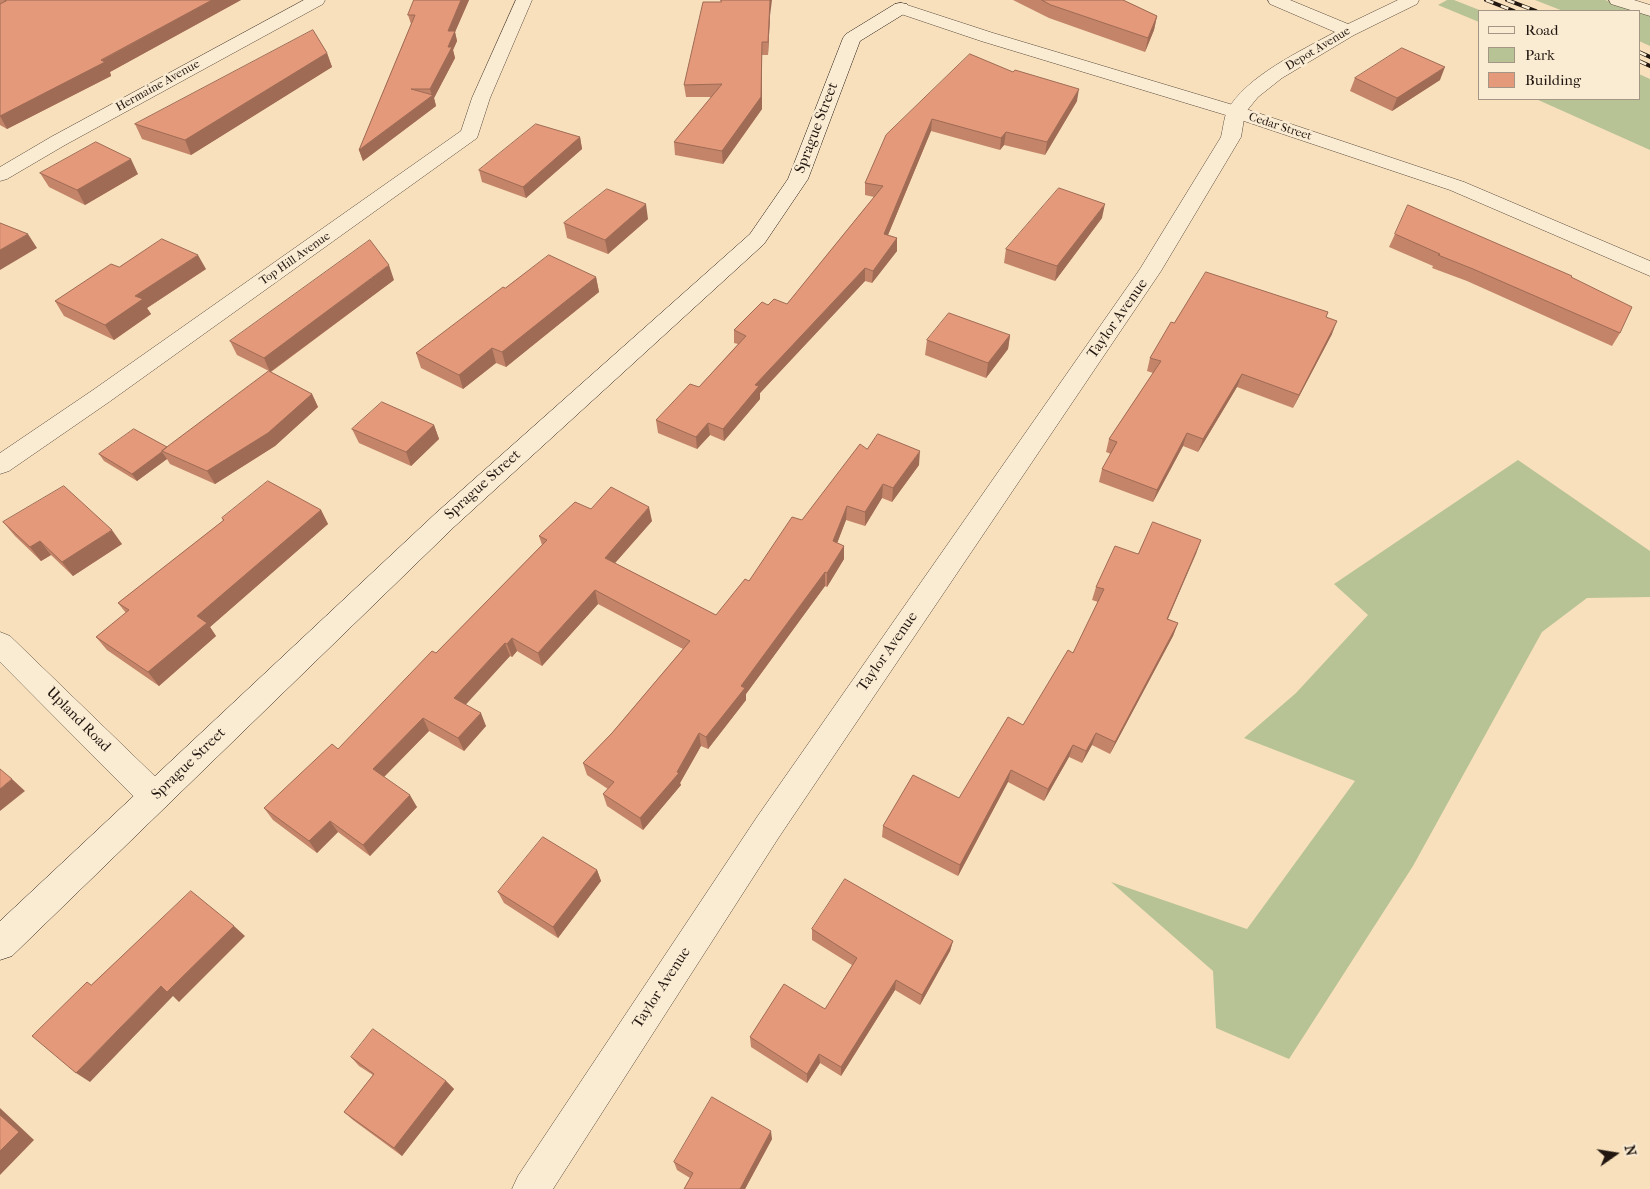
<!DOCTYPE html>
<html>
<head>
<meta charset="utf-8">
<style>
  body { margin:0 }
  #map { position:relative; width:1650px; height:1189px; overflow:hidden; background:#f8e0bc; font-family:"IM FELL French Canon",serif }
  canvas { display:block }
  .legend { position:absolute; left:1478px; top:10px; width:162px; height:90px; box-sizing:border-box; background:#faebd3; border:1px solid #a49685; margin:0; padding:6px 9px; list-style:none; font-size:15px; color:#221710 }
  .legend li { display:flex; align-items:center; gap:10px; height:25px }
  .legend b { width:25px; border:1px solid #a49685 }
  .north { position:absolute; left:1590px; top:1129px; width:50px; height:50px; -webkit-text-stroke:4px #faebd3; paint-order:stroke; rotate:77deg; font-size:14px; font-weight:700; line-height:20px; text-align:center; color:#221710 }
  .north::after { content:''; display:block; margin:auto; width:18px; height:22px; background:#221710; clip-path:polygon(50% 0,100% 100%,50% 72%,0 100%) }
</style>
</head>
<body>
<div id="map">
<canvas width="1650" height="1189"></canvas>
<ul class="legend">
<li><b style="height:6px;background:#faebd3"></b>Road</li>
<li><b style="height:14px;background:#b8c395"></b>Park</li>
<li><b style="height:14px;background:#e3997a"></b>Building</li>
</ul>
<div class="north">N</div>
</div>
<script>
const ctx = document.querySelector('canvas').getContext('2d');
ctx.lineJoin = 'round';
function fill(path, color) {
  ctx.fillStyle = color;
  ctx.fill(path, 'evenodd');
}
function strokePath(path, color, width, dash) {
  ctx.strokeStyle = color;
  ctx.lineWidth = width;
  ctx.lineCap = dash ? 'butt' : 'round';
  ctx.setLineDash(dash || []);
  ctx.stroke(path);
}
function write(font, color, halo, rows, align = 'center') {
  ctx.font = font + ' "IM FELL French Canon",serif';
  ctx.lineWidth = 5;
  ctx.setLineDash([]);
  ctx.textBaseline = 'middle';
  ctx.strokeStyle = halo;
  ctx.fillStyle = color;
  for (const [text, x, y, turn = 0] of rows) {
    ctx.save();
    ctx.translate(x, y);
    ctx.rotate((+turn || 0) * Math.PI / 180);
    ctx.textAlign = isNaN(turn) ? turn : align;
    if (halo) ctx.strokeText(text, 0, 0);
    ctx.fillText(text, 0, 0);
    ctx.restore();
  }
}
const green = new Path2D(`
  M1447,0H1454L1482,11H1479V22L1438,5Z
  M1535,0H1605L1638,11H1563Z
  M1639,11L1650,15V46L1639,41Z
  M1639,74L1650,79V150L1536,99H1639Z
  M1518,460L1650,551V597L1587,598L1542,632L1413,866L1289,1059L1216,1028L1213,971L1111,882L1247,929L1355,781L1244,738L1296,693L1368,615L1334,584Z`);
const minor = new Path2D(`
  M304,0H325L323,4L65,145L7,179L0,181V167L51,137Z
  M516,0H532L490,98L477,138L109,402L9,471L0,474V453L93,390L461,131L472,98Z
  M1268,0H1290L1348,24L1398,0H1419L1417,4L1354,35L1282,78L1258,97L1245,113L1241,137L1161,271L779,837L553,1189H512L518,1176L757,817L1140,269L1221,137C1223,129 1224,118 1227,111C1246,76 1301,51 1335,32L1270,4Z
  M1609,0H1634L1650,5V16L1611,4Z
  M0,632L10,636L166,787L171,797L166,807L155,811L144,807L0,662Z`);
const tertiary = new Path2D(`
  M901,3L993,33L1243,108L1464,182L1650,261V276L1450,190L1229,116L981,41L895,12L892,8L895,4Z`);
const secondary = new Path2D(`
  M901,3L907,4L910,8L907,12L860,41L808,179L764,244L454,527L12,956L0,960V921L436,513L750,234L788,179L843,38L846,34L895,4Z`);
const rail = new Path2D(`
  M1486,0L1514,11
  M1507,0L1536,11
  M1639,52L1650,57
  M1639,61L1650,66`);
const wall = new Path2D(`
  M0,0H241L110,72L111,76L7,129L0,125Z
  M414,0H469L455,32L457,41L453,50L455,58L434,98L436,106L363,161L359,150L411,24L408,15Z
  M1013,0H1123L1157,16L1154,30L1145,52L1049,18Z
  M770,16L768,55H762V109L723,164L675,155L674,142L711,97H686L684,85Z
  M327,53L332,67L191,155L142,139L135,124Z
  M970,54L1077,101L1045,155L1004,145L1000,150L931,131L888,235L897,238V251L872,283L865,281L760,393V399L724,441L710,435L697,449L658,433L656,420L699,387L738,344L734,343V330L768,305L787,304L874,197L865,195V183Z
  M1355,78L1440,80L1392,111L1350,91Z
  M580,137L582,149L526,198L482,182L479,170Z
  M40,173L138,174L85,205L49,187Z
  M1102,218L1055,281L1004,263L1006,249Z
  M648,219L608,254L567,238L564,223Z
  M1395,234L1571,277L1620,333L1612,346L1467,281L1432,268L1433,266L1389,247Z
  M119,267L206,269L147,308L151,314L114,340L64,316L55,301Z
  M596,277L599,292L506,367L496,363L463,389L421,368L416,353L505,288Z
  M394,280L271,372L312,394L318,407L275,446L215,484L170,464L167,459L137,481L104,461L99,454L167,447L269,371L237,355L230,341Z
  M1328,312L1326,317L1332,334L1293,408L1237,387L1198,452L1183,446L1153,502L1099,482L1102,469L1111,454L1106,452L1109,439L1153,373L1147,371L1150,358L1174,323Z
  M1010,335L1008,349L986,378L925,355L927,340Z
  M434,425L439,439L411,466L359,443L352,429Z
  M867,449L919,465L892,502L882,498L865,526L846,520L837,543L844,546V559L827,587L825,586L746,694V700L708,749L701,746L680,783L681,785L643,830L607,806L603,794L608,789L587,775L583,763L612,733L683,649L598,604L542,666L517,651L512,657L510,656L465,704L486,726L464,751L429,731L384,777L417,807L370,856L338,832L317,853L273,820L264,808L338,749L436,653L542,545L539,536L591,509L652,521L615,563L716,615L749,581L802,520Z
  M321,510L328,524L210,627L216,636L159,686L107,650L96,637L126,613L118,603L223,521L222,518Z
  M3,522L122,544L73,576L51,555L41,561L15,536Z
  M1201,540L1168,619L1178,623L1173,636L1110,754L1092,745L1082,763L1069,757L1044,801L1008,782L958,876L882,837L883,826L959,798L1023,725L1073,653L1098,602L1092,600L1096,587L1138,554Z
  M597,870L601,881L558,938L504,903L498,892Z
  M812,929L953,941L950,951L920,1005L895,990L841,1076L820,1063L807,1083L751,1047L750,1037L825,1009L852,965L812,940Z
  M351,1057L446,1081L454,1089L402,1156L353,1120L344,1112L373,1075L359,1066Z
  M772,1139L745,1189H684L690,1178L677,1170L674,1162Z`);
const shadedWall = new Path2D(`
  M212,0H241L110,72L111,76L7,129L0,116Z
  M461,0H469L455,32L457,41L453,50L455,58L434,98L436,106L363,161L359,150L432,96L430,89L448,47V31Z
  M770,0H772L770,16L768,55V42Z
  M1157,16L1154,30L1145,52L1148,38Z
  M762,42V109L723,164L722,151Z
  M327,53L332,67L191,155L185,140Z
  M1445,67L1440,80L1392,111L1397,98Z
  M1079,89L1077,101L1045,155L1047,142Z
  M932,119L931,131L883,247L884,234Z
  M1006,132L1004,145L1000,150L1001,138Z
  M580,137L582,149L526,198L523,187Z
  M131,159L138,174L85,205L77,190Z
  M646,204L648,219L608,254L605,240Z
  M1105,204L1102,218L1055,281L1057,266Z
  M28,234L37,248L0,270V250Z
  M897,238V251L872,283L873,271Z
  M198,255L206,269L147,308L151,314L114,340L105,325L135,296Z
  M389,265L394,280L270,372L264,358Z
  M865,268V281L760,393V399L724,441L723,429L755,385Z
  M596,277L599,292L506,367L502,352Z
  M1337,321L1332,334L1293,408L1299,395Z
  M1010,335L1008,349L986,378L988,363Z
  M492,348L496,363L463,389L459,375Z
  M1242,374L1237,387L1198,452L1203,439Z
  M312,394L318,407L275,446L215,484L207,471Z
  M708,423L710,435L697,449L696,437Z
  M434,425L439,439L411,466L406,452Z
  M1187,433L1183,446L1153,502L1157,490Z
  M920,451L919,465L892,502L893,488Z
  M162,452L167,459L137,481L132,474Z
  M883,484L882,498L865,526V512Z
  M847,506L846,520L833,554V541Z
  M649,507L652,521L608,571L605,558Z
  M321,510L328,524L210,627L216,636L159,686L148,672L197,616Z
  M112,530L122,544L73,576L62,562Z
  M1201,540L1196,554L1162,632L1167,619Z
  M40,541L51,555L41,561L30,547Z
  M844,546V559L827,587V573Z
  M825,572V586L746,694V700L708,749L706,737L741,686Z
  M595,590L598,604L542,666L538,653Z
  M1178,623L1173,636L1110,754L1115,742Z
  M512,638L517,651L512,657L507,644Z
  M505,643L510,656L460,711L454,698Z
  M481,713L486,726L464,751L458,738Z
  M423,718L429,731L380,781L373,769Z
  M699,733L701,746L680,783L681,785L643,830L640,818L677,772Z
  M1096,733L1092,745L1082,763L1086,751Z
  M1073,745L1069,757L1044,801L1048,789Z
  M1011,770L1008,782L958,876L960,865Z
  M12,779L25,791L0,811V789Z
  M410,795L417,807L370,856L363,845Z
  M330,821L338,832L317,853L309,841Z
  M597,870L601,881L558,938L553,927Z
  M234,926L245,936L179,1002L173,996L90,1082L76,1073L161,986Z
  M953,941L950,951L920,1005L922,995Z
  M896,980L895,990L841,1076V1067Z
  M819,1054L820,1063L807,1083V1074Z
  M446,1081L454,1089L402,1156L394,1148Z
  M0,1108L34,1140L0,1175Z
  M771,1131L772,1139L745,1189H740Z`);
const building = new Path2D(`
  M5,0H212L101,60L105,62L0,116V4L6,1Z
  M414,0H461L448,31H455L448,47H452L430,89H411L433,95L359,150L415,15H408Z
  M721,0H770L768,42H762L761,97L722,151L674,142L722,84L684,85L703,2H721Z
  M1042,0H1123L1157,16L1148,38L1051,5Z
  M313,30L327,53L185,140L135,124Z
  M1402,48L1445,67L1397,98L1355,78Z
  M970,54L1013,72L1015,70L1079,89L1047,142L1006,132L1001,138L932,119L884,234L897,238L873,271L865,268L755,385L759,386L723,429L708,423L696,437L656,420L690,384L699,387L746,336L734,330L762,302L768,305L774,299L787,304L883,186L865,183L886,135Z
  M536,124L580,137L523,187L479,170Z
  M96,142L131,159L77,190L40,173Z
  M1059,188L1105,204L1057,266L1006,249Z
  M607,189L646,204L605,240L564,223Z
  M1408,205L1572,276L1571,277L1632,307L1620,333L1473,269L1438,255L1440,254L1395,234Z
  M0,223L28,234L0,250Z
  M162,239L198,255L135,296L143,299L105,325L55,301L111,264L119,267Z
  M370,240L389,265L264,358L230,341Z
  M549,255L596,277L502,352L492,348L459,375L416,353L503,287L505,288Z
  M1206,272L1328,312L1326,317L1337,321L1299,395L1242,374L1203,439L1187,433L1157,490L1102,469L1117,442L1109,439L1161,361L1150,358L1171,322L1174,323Z
  M949,313L1010,335L988,363L927,340Z
  M269,371L312,394L268,433L207,471L162,451Z
  M382,402L434,425L406,452L352,429Z
  M134,429L167,447L162,451H163L132,474L99,454Z
  M878,434L920,451L893,488L883,484L865,512L847,506L833,541L844,546L827,573L825,572L741,686L745,688L706,737L699,733L677,772L679,773L640,818L603,794L614,782L583,763L612,733L690,641L595,590L538,653L512,638L507,644L505,643L454,698L481,713L458,738L423,718L373,769L410,795L363,845L330,821L309,841L264,808L332,744L338,749L432,651L436,653L547,540L539,536L575,502L591,509L611,487L649,507L605,558L716,615L745,579L749,581L792,517L802,520L860,444L867,449Z
  M268,481L321,510L197,616L207,623L148,672L96,637L129,610L118,603L224,520L222,518Z
  M64,486L112,530L62,562L40,541L30,547L3,522Z
  M1153,522L1201,540L1167,619L1178,623L1115,742L1096,733L1086,751L1073,745L1048,789L1011,770L960,865L883,826L913,775L959,798L1008,717L1023,725L1068,650L1073,653L1104,589L1096,587L1115,546L1138,554Z
  M0,769L12,779L0,789Z
  M543,837L597,870L553,927L498,892Z
  M845,879L953,941L922,995L896,980L841,1067L819,1054L807,1074L750,1037L784,984L825,1009L857,958L812,929Z
  M191,891L234,926L167,992L161,986L76,1073L32,1036L87,982L91,985Z
  M373,1029L446,1081L394,1148L344,1112L374,1074L351,1057Z
  M712,1097L771,1131L740,1189H684L693,1173L674,1162Z
  M0,1115L19,1132L0,1151Z`);
const farStreetnames = [
  ["Depot Avenue",1318,49,-31],
  ["Hermaine Avenue",158,86,-29],
  ["Cedar Street",1280,127,18],
  ["Top Hill Avenue",295,259,-35]
];
const streetNames = [
  ["Sprague Street",817,128,-69],
  ["Taylor Avenue",1118,319,-55],
  ["Sprague Street",483,485,-42],
  ["Taylor Avenue",888,652,-55],
  ["Upland Road",78,720,45],
  ["Sprague Street",189,764,-44],
  ["Taylor Avenue",662,988,-57]
];
fill(green, '#b8c395');
strokePath(minor, '#58493b', 1);
strokePath(tertiary, '#58493b', 1);
strokePath(secondary, '#221710', 1);
fill(minor, '#faebd3');
fill(tertiary, '#faebd3');
fill(secondary, '#faebd3');
strokePath(rail, '#221710', 4);
strokePath(rail, '#faebd3', 2.5, [8]);
fill(wall, '#c38469');
fill(shadedWall, '#9f6b55');
fill(building, '#e3997a');
strokePath(building, '#9f6b55', 1);
write('12px', '#221710', '#faebd3', farStreetnames);
write('15px', '#221710', '#faebd3', streetNames);
</script>
</body>
</html>
